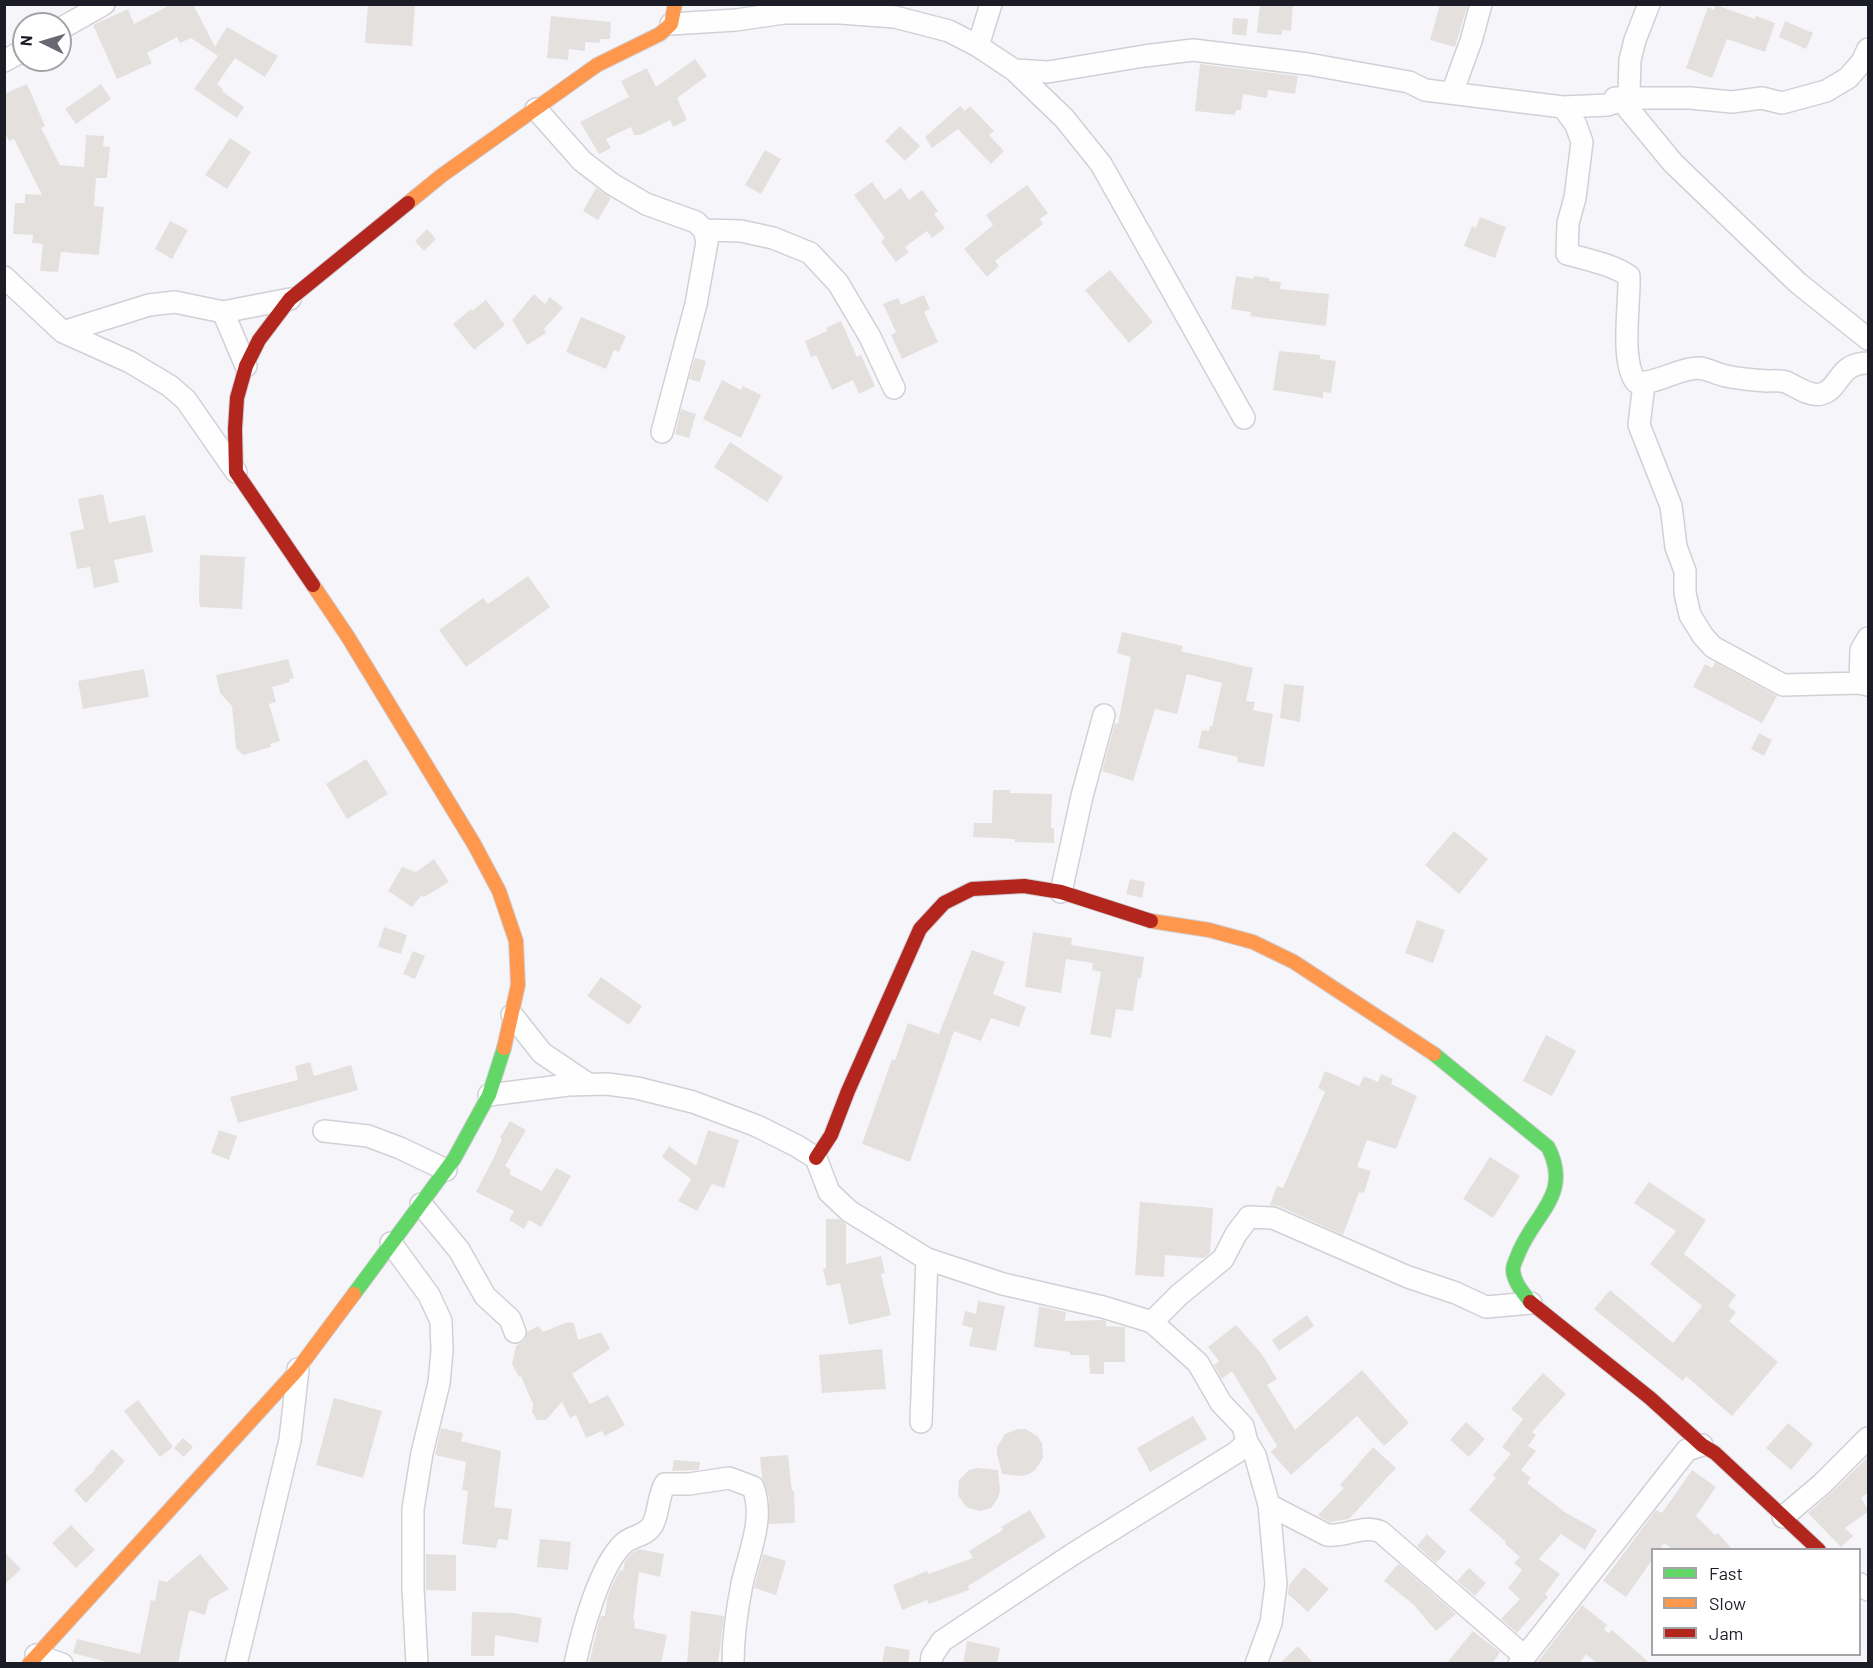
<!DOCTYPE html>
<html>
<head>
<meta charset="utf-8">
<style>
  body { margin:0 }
  #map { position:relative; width:1873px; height:1668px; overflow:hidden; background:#f6f6fa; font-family:Barlow,sans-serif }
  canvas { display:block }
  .frame { position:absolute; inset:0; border:6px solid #1b1c25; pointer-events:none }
  .legend { position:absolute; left:1651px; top:1548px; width:210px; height:108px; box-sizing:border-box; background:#fff; border:2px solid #a4a4a8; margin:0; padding:8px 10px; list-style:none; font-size:18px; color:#1b1c25 }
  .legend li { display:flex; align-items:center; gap:12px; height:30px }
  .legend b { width:30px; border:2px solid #a4a4a8 }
  .north { position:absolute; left:12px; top:12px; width:60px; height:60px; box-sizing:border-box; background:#fff; border:2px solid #a4a4a8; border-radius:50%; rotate:275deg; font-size:16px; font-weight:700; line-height:24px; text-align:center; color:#1b1c25 }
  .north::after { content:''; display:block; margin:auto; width:21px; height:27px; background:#686870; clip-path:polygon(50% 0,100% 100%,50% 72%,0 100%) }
</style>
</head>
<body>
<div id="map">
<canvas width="1873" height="1668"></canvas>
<div class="frame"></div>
<ul class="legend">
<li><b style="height:8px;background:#63d668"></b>Fast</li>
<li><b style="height:8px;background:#ff974d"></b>Slow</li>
<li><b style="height:8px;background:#b3261e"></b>Jam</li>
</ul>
<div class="north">N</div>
</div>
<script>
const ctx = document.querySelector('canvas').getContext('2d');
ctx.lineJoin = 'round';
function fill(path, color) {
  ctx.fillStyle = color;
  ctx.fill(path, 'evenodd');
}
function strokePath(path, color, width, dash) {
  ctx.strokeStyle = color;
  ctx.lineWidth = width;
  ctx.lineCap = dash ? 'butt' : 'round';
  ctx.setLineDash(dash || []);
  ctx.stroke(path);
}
const building = new Path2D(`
  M172,4H193L215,47L227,27L278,56L265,77L235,58L217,84L223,89L222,91L244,107L237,118L194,89L218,56L191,38L180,43L177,37L147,53L152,63L117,79L93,25L128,9L134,24Z
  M368,4H415L412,46L365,43Z
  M1260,4H1293L1291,31L1282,30V35L1257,33Z
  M1440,4H1468L1455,47L1430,40Z
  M1716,5L1755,19L1756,16L1775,23L1765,52L1727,39L1712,78L1686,68L1708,7L1714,10Z
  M551,16L611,22L610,39H600V43L585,42V51L569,49L568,60L547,58Z
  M1233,18L1248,19L1246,36L1232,34Z
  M1785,21L1813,33L1806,49L1779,37Z
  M695,59L707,76L677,98L687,120L673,127L670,120L640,135H634L631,127L606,139L611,148L599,154L580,122L629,97L621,81L647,68L656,87Z
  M1200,64L1298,76L1295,94L1268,90L1267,98L1243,94L1241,110H1236L1235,115L1195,111Z
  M27,84L45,126L41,128L60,165L84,167L86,135L104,136L103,146L110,147L107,178H96L94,206L104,207L99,255L61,252L58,272L40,271L43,244L32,243L33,235L13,234L15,203H25V194L42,195L14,139L9,141L4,131V94Z
  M101,84L111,99L76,124L65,109Z
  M960,106L965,111L970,106L994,131L989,135L1004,151L991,164L958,129L932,148L925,137Z
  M900,126L920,146L905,161L885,141Z
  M230,138L251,152L227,189L205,175Z
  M765,150L781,159L761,194L745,185Z
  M872,182L885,200L901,188L909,200L922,190L938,211L934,214L945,228L932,238L927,231L905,247L909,252L896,262L881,242L885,238L854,195Z
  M1027,185L1048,213L1040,219L1043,224L995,261L999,266L987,277L964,249L993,225L986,215Z
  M596,188L611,198L598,220L583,211Z
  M1480,217L1506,227L1495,258L1464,246L1472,226L1476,228Z
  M170,221L188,230L172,259L155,249Z
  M427,229L436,239L424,251L415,241Z
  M1110,270L1153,322L1129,343L1085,290Z
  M1236,276L1253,279L1254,276L1269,278V281L1281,282L1280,289L1329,294L1326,326L1250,316L1251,312L1231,309Z
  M534,294L545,304L550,297L563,308L544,329L546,333L527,345L512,320Z
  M924,295L930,309L924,312L938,342L902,359L891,335L896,332L883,304L898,298L901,305Z
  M486,300L505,325L474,350L453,324L471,309L472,311Z
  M581,317L626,336L619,352L614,350L606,369L566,352Z
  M841,321L857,357L861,355L875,386L859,394L853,380L832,390L816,355L811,357L805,341L827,331L826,328Z
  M1279,351L1320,355V359L1336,361L1331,393L1323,392V398L1273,390Z
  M695,358L706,361L700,382L689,379Z
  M722,380L741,390L743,386L761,395L741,438L703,419Z
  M681,409L696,414L689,438L675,434Z
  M730,442L783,477L767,502L714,467Z
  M103,494L109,523L145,515L153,552L114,560L119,582L94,588L90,567L77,569L70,532L84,529L78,499Z
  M200,555L245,557L242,609L200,607L199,600Z
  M528,576L550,607L466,667L439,630L483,598L488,604Z
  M1122,632L1183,646L1181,651L1253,668L1246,701L1255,702L1253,710L1273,714L1264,767L1237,762L1238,757L1198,748L1202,730L1209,731L1210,726H1212L1222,683L1187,674L1177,714L1155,709L1133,781L1102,771L1115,723L1118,724L1131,657L1117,653Z
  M288,659L294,678L289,679L290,682L272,687L276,702L269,704L280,741L270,744L271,747L243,755L236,748L232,706L220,693L216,675Z
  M1715,662L1777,696L1762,723L1693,687L1705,664L1712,668Z
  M144,669L149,697L83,709L78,681Z
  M1284,684L1304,686L1300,722L1280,718Z
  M1759,733L1772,740L1764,756L1751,749Z
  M366,759L388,794L347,819L326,784Z
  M993,790H1010V793L1052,794L1051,828H1054V843L1015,842V839L973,837L974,823H992Z
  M1454,831L1488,859L1459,894L1425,865Z
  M434,859L449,882L424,897L421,896L412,907L388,891L402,867L416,872Z
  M1130,879L1145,882L1142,898L1126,894Z
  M1417,920L1445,930L1433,963L1405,953Z
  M384,927L407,935L401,954L378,947Z
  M1033,932L1072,938L1071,945L1144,957L1141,978H1138L1133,1011L1116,1009L1111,1038L1090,1034L1101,972L1092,970L1093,963L1066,959L1061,993L1025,987Z
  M972,950L1005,962L993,994L1026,1007L1019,1027L991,1018L981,1041L954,1031L910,1162L862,1144L892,1059L895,1060L908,1023L939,1034Z
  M413,951L425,956L415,979L403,974Z
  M601,977L642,1006L629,1025L587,996Z
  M1546,1035L1576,1051L1552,1096L1523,1081Z
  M310,1062L314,1076L351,1065L358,1090L238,1123L230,1097L298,1080L295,1066Z
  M1325,1071L1359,1086L1364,1076L1378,1082L1381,1074L1393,1079L1391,1084L1417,1096L1396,1149L1367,1140L1357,1167L1371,1171L1364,1193L1359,1192L1343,1235L1278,1206L1270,1205L1277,1186L1283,1188L1325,1092L1318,1088Z
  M510,1121L526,1130L505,1166L511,1170L509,1174L542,1191L556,1168L571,1176L541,1227L529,1220L524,1229L509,1220L514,1211L476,1192L493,1159L502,1139L500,1138Z
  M219,1130L237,1136L229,1160L211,1153Z
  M708,1130L739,1140L724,1188L712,1184L697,1211L678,1201L691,1179L662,1157L669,1146L696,1166Z
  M1490,1157L1520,1176L1493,1218L1463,1199Z
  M1649,1182L1706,1220L1684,1254L1736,1295L1728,1306L1736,1312L1729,1321L1778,1362L1732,1416L1686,1376L1683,1381L1594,1309L1610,1290L1673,1343L1702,1306L1650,1264L1676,1231L1634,1203Z
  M1140,1202L1213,1208L1210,1253L1204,1258L1165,1255L1164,1277L1135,1275Z
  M826,1219H839L846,1224V1264L881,1256L885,1273L881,1274L891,1315L849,1325L840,1283L827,1286L823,1269L826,1268Z
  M978,1301L1005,1306L996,1351L969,1346L973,1328L962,1325L965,1311L976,1314Z
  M1039,1306L1066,1312L1065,1321L1103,1320L1106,1321V1326L1125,1327V1362H1104V1374H1090L1089,1355H1070V1352L1034,1347Z
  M1307,1315L1314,1326L1279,1351L1272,1340Z
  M568,1322L574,1323L578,1340L601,1332L610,1349L572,1374L590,1404L608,1395L625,1425L605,1436L602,1431L586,1438L576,1415L570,1418L562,1402L546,1420H537L532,1412L533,1404L521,1376L519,1377L512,1364L516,1346L525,1340L527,1332L538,1326L543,1332Z
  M1236,1325L1261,1353L1277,1379L1267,1385L1295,1430L1362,1370L1409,1423L1384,1446L1357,1416L1291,1475L1271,1452L1277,1446L1232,1371L1222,1379L1214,1365L1219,1361L1208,1347Z
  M882,1349L886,1389L822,1393L819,1355Z
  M1543,1373L1566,1394L1532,1432L1536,1435L1528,1446L1536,1451L1521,1470L1531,1478L1527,1483L1566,1513L1597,1530L1585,1550L1561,1534L1539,1559L1560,1574L1545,1594L1548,1597L1517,1633L1501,1619L1520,1599L1508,1588L1522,1570L1514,1563L1520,1557L1505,1544L1506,1542L1469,1510L1496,1478L1493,1475L1511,1454L1502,1447L1523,1419L1511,1409Z
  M334,1398L382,1411L363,1478L316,1465Z
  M138,1400L173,1447L160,1457L124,1411Z
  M1193,1416L1207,1439L1150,1472L1137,1448Z
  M1466,1422L1485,1439L1469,1457L1450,1440Z
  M1788,1423L1813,1444L1791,1470L1766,1448Z
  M441,1428L463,1433L461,1441L501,1451L494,1507L512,1509L508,1540L498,1539L496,1548L462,1544L468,1491L462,1490L466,1462L435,1455Z
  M1018,1429H1026L1038,1437L1042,1443L1043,1458L1035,1470L1029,1474L1022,1476L1002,1474L997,1454V1447L1005,1434Z
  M183,1438L193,1447L184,1457L174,1448Z
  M1373,1447L1396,1468L1349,1519L1330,1522L1320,1517L1318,1515L1344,1488L1340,1485Z
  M112,1449L125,1461L86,1503L74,1490L95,1470L94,1469Z
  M788,1455L792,1491H794L795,1523L769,1524V1498L762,1478L760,1457Z
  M1869,1456V1492L1861,1498L1869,1511L1845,1528L1853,1536L1841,1547L1808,1513L1831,1493Z
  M674,1460L700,1462L699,1470L672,1471Z
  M977,1468L998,1470L1000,1491L998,1498L991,1508L980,1511L966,1507L958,1495L959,1480L969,1470Z
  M1692,1470L1716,1487L1696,1516L1715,1535L1718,1533L1733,1550H1674L1664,1543L1659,1550H1653V1559L1626,1597L1603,1581L1656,1510L1662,1513Z
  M1030,1510L1046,1537L968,1586L969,1590L929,1604L927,1600L902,1610L893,1585L927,1571L928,1574L973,1558L969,1551L1003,1530L1001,1527Z
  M71,1525L95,1550L76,1568L52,1543Z
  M1427,1534L1446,1552L1436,1563L1417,1546Z
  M540,1539L571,1542L568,1570L537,1567Z
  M639,1549L664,1554L660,1577L639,1572L633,1620L635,1621L634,1628L667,1635L661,1664H589L599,1621L601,1616H605L607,1599L611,1588L620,1570L623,1571L625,1561L632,1553Z
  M4,1552L21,1569L4,1585Z
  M200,1554L229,1589L209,1600L205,1615L189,1610L178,1664H114L73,1653L77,1639L140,1654L151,1600L155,1601L159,1580L167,1582Z
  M426,1554L456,1555V1591L426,1590Z
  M763,1554L786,1561L776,1595L754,1588Z
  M1397,1565H1400L1456,1614L1436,1631L1413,1604L1384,1581Z
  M1304,1567L1329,1589L1308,1612L1288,1594L1289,1585Z
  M1469,1568L1486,1583L1475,1596L1457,1581Z
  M1582,1605L1607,1625L1604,1629L1608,1633L1612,1630L1651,1664H1597L1586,1654L1579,1664H1536Z
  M691,1611L724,1616L718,1664H687Z
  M472,1612L513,1613L542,1618L538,1643L495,1635L494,1656H471Z
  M1473,1631L1500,1652L1492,1664H1446Z
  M967,1641L1000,1648L997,1664H963Z
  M885,1646L910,1650L908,1664H882Z
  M1298,1646L1314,1664H1279Z`);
const street = new Path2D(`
  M671,24L736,20L784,13H840L895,17L949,31L978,46L1014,70L1064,118L1101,164L1244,418
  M60,29L104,4
  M978,46L991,4
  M4,61L24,50
  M1014,70L1048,72L1144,56L1193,50L1308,64L1409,82L1425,90L1563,107L1608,105L1621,100L1629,93L1630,60L1635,40L1649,4
  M1452,93L1471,41L1481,4
  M1615,98H1690L1732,102L1762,98L1782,103L1826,91L1848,78L1862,62L1868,49
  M1621,100L1673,163L1798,283L1868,339
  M1563,107L1576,125L1582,142L1575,198L1568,223L1567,254C1588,260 1611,264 1629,276C1630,305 1620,360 1636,382C1654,386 1677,368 1699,368C1708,369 1717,374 1726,376C1740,379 1753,380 1767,381C1773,381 1780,380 1786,382C1795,386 1810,397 1821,394C1841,389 1837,363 1868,363
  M536,109L582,161L612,184L646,204L696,222L704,230L741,231L773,238L810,253L838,283L870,337L894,388
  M4,277L63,332L130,362L170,386L186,400L236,472
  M223,312L246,366
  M63,332L149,305L175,302L223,312L290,299
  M1644,384L1639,425L1671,506L1676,547L1685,571V593L1690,615L1703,636L1713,647L1783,685L1860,683L1868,685
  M662,432L696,304L707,242L704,230
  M1860,683L1861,650L1868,638
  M1061,892L1082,796L1104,715
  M512,1015L542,1053L588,1084
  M489,1095L568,1085L607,1084L637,1088L693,1102L757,1126L797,1146L816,1158L829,1192L849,1211L927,1259L1003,1284L1103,1307L1152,1322L1198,1363L1221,1403L1243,1426L1247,1442L1255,1455L1269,1505L1276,1584L1271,1623L1256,1664
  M324,1131L368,1136L400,1148L446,1170
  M421,1204L459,1250L485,1296L510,1319L515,1332
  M391,1243L429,1295L441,1321L442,1351L439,1383L422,1453L413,1509V1588L417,1664
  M1152,1322L1179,1295L1223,1259L1236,1234L1249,1217L1273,1218L1408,1277L1456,1293L1486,1307L1531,1303
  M921,1422L927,1259
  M1269,1505L1327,1535C1346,1537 1364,1524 1381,1532L1524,1656
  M1783,1517L1822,1484L1868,1438
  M1860,1584L1868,1590
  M36,1655L62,1664
  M236,1664L290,1440L298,1369
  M575,1664C582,1631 599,1567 623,1544C632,1535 646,1537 653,1524C659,1512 658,1496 665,1484H689L729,1478L753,1487C765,1519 749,1552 742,1584C737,1609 733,1638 733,1664
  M931,1664L932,1656L942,1641L1073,1554L1237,1452L1247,1442
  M1519,1664L1687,1450L1702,1445`);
const fast = new Path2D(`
  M1434,1054L1548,1147C1572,1194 1536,1212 1519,1252C1517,1258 1513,1264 1513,1270C1514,1283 1523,1292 1530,1302
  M354,1294L454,1159L489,1095L504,1048`);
const slow = new Path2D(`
  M408,203L441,176L597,65L660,34L671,24L675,4
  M313,585L348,637L474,844L499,891L516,941L518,985L504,1048
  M1151,921L1209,930L1253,942L1294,962L1434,1054
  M29,1664L298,1369L354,1294`);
const jam = new Path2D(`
  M313,585L236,472L235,429L237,398L246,366L259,340L290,299L408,203
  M816,1158L831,1135L848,1091L920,929L944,903L972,889L1024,886L1061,892L1151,921
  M1530,1302L1650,1398L1702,1445L1715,1453L1819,1550`);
fill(building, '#e4e0de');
strokePath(street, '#d0d0d7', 24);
strokePath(fast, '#d0d0d7', 16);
strokePath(slow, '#d0d0d7', 16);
strokePath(jam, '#d0d0d7', 16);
strokePath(street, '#fefefe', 21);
strokePath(fast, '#63d668', 14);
strokePath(slow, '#ff974d', 14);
strokePath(jam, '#b3261e', 14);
</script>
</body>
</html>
